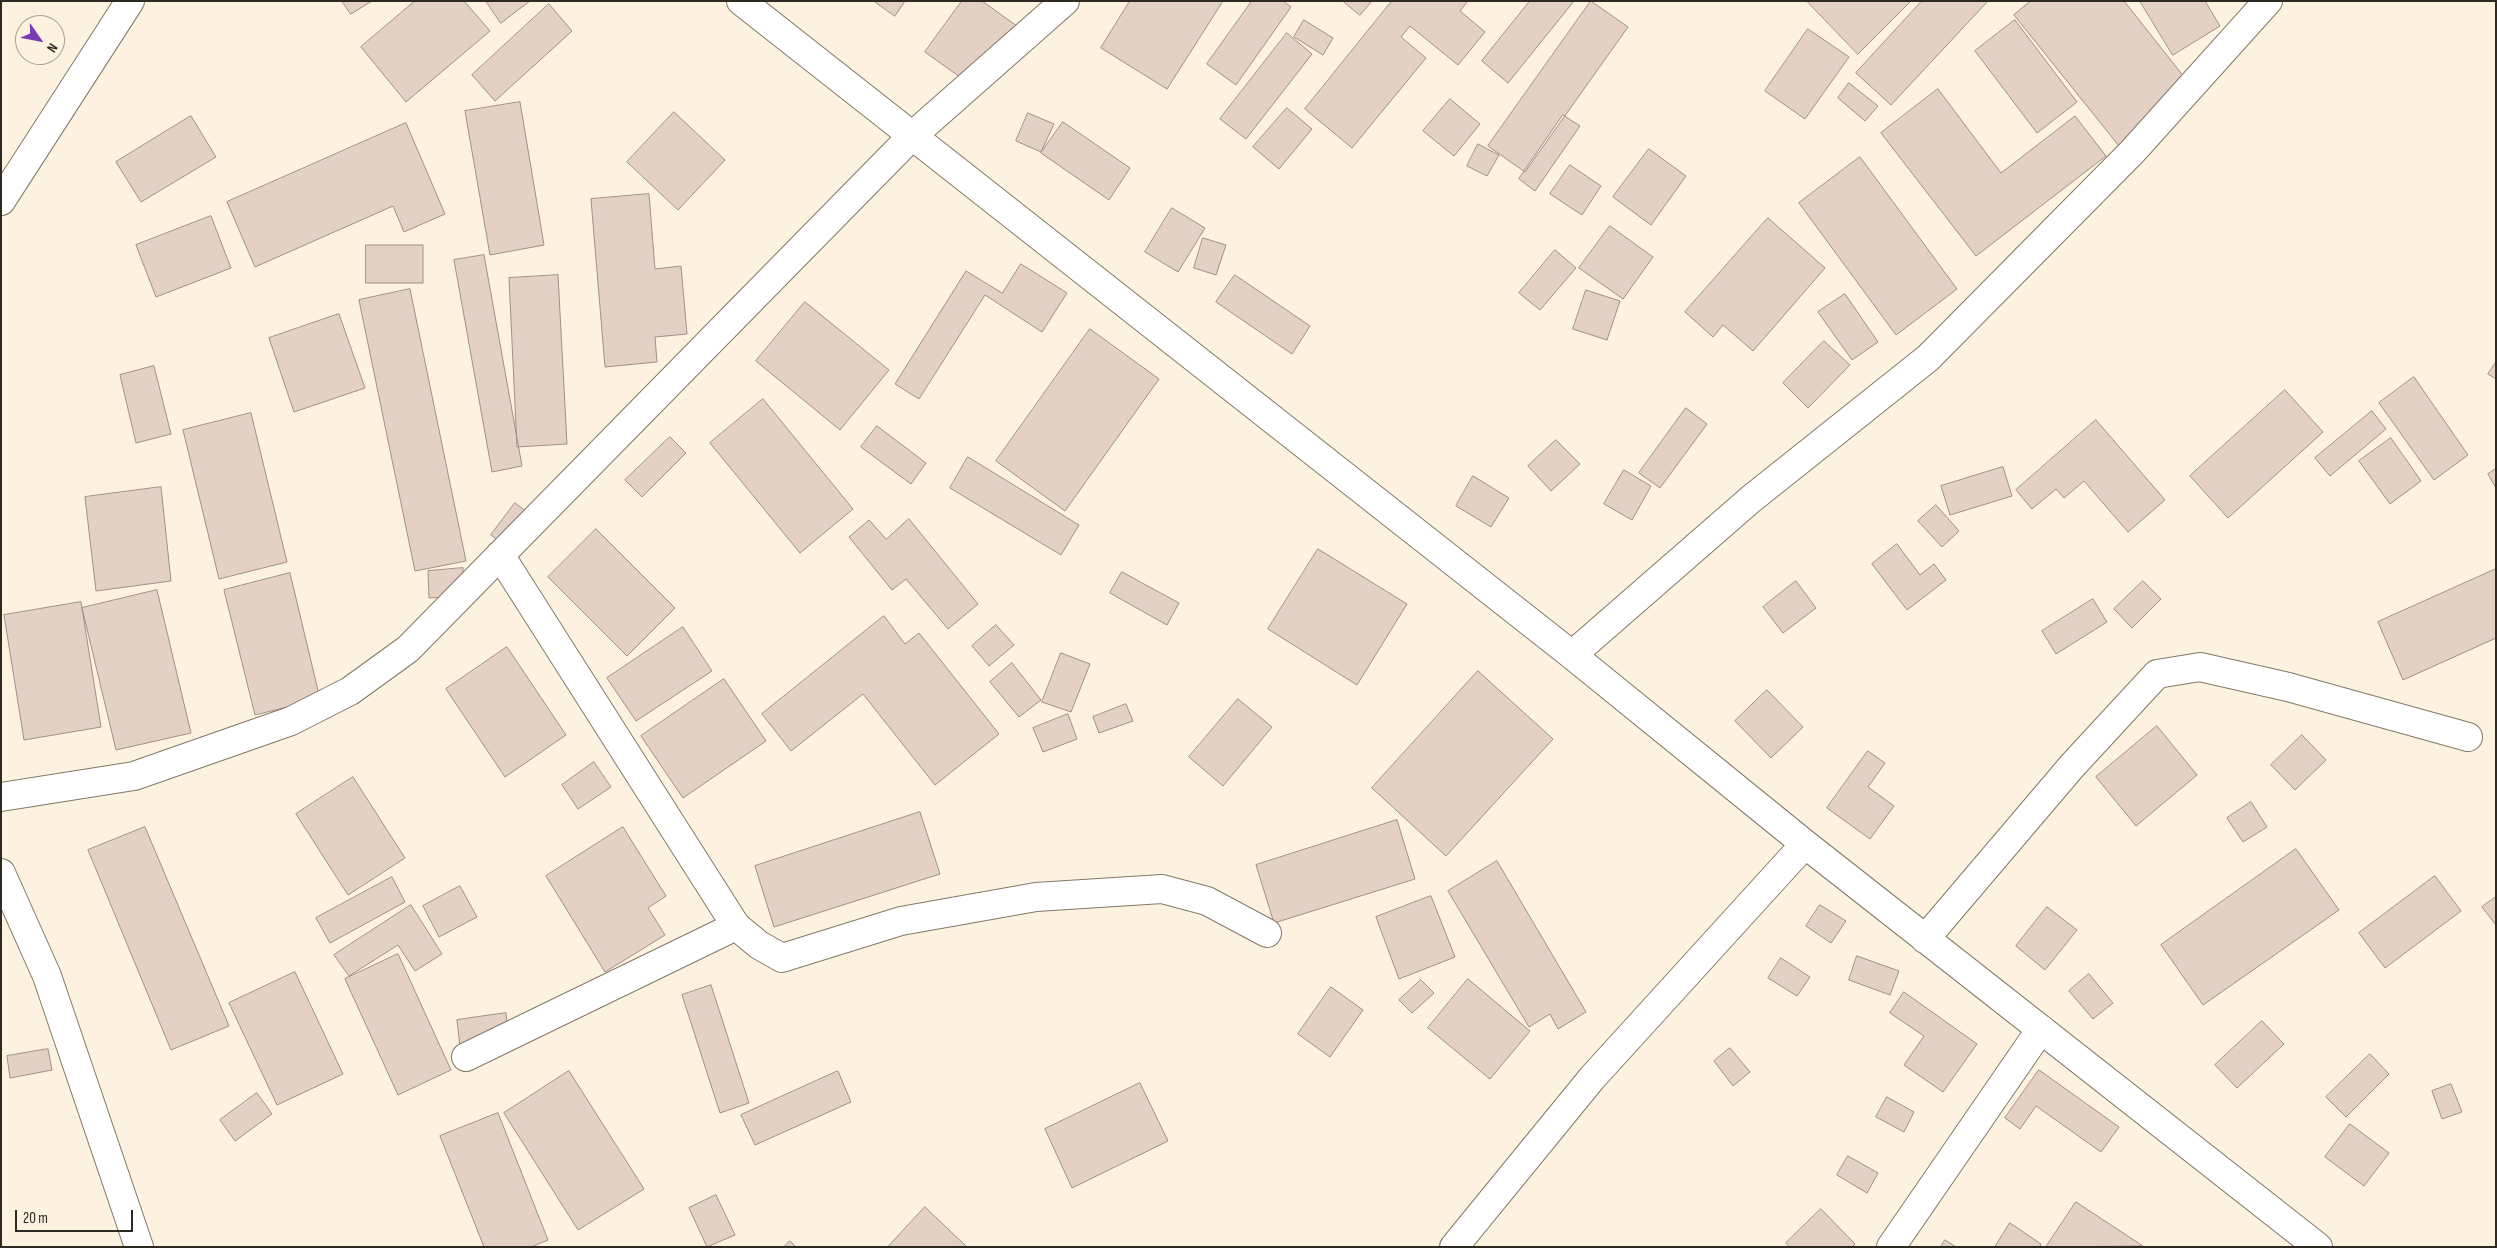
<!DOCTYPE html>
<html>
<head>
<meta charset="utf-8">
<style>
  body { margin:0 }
  #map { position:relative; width:2497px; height:1248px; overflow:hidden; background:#fdf1e0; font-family:"Sofia Sans Condensed",sans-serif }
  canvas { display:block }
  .frame { position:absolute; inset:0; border:2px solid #2e2923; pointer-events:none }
  .north { position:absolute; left:15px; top:15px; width:50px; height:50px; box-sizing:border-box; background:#fdf1e0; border:1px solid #aaa194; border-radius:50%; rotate:123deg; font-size:14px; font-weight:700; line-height:20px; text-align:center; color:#2e2923 }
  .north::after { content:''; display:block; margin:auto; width:18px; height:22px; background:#773cb1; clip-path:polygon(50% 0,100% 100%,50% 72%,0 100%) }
  .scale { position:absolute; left:15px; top:1210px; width:118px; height:22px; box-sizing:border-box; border:2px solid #2e2923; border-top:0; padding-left:6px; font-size:15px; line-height:18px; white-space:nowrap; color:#2e2923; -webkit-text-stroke:4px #fdf1e0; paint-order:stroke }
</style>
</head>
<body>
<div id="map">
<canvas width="2497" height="1248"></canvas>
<div class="frame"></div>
<div class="north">N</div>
<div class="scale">20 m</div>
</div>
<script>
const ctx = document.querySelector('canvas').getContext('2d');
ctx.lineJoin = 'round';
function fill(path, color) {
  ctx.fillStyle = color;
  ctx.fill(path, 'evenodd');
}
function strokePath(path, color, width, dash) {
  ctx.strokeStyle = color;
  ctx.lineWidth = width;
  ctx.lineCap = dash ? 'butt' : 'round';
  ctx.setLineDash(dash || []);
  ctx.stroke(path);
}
const building = new Path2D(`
  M342,1H372L351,14Z
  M415,1H464L490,31L406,102L361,47Z
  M486,1H530L501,23Z
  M874,1H905L895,16Z
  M962,1H982L1021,29L978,90L925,52Z
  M1130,1H1223L1167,89L1101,48Z
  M1252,1H1283L1291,7L1236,85L1207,64Z
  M1343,1H1372L1360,15Z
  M1392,1H1468L1460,11L1485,32L1458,65L1410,26L1401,37L1426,58L1352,148L1305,109Z
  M1530,1H1574L1508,83L1482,61Z
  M1591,1L1628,27L1525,172L1488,146Z
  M1807,1H1911L1858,54Z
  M1922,1H1988L1891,105L1856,73Z
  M2031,1H2124L2192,87L2119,146L2014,15Z
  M2140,1H2205L2220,26L2173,55Z
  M549,4L572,31L495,101L472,75Z
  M1304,20L1333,38L1323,55L1294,37Z
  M2015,20L2077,102L2037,133L1975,51Z
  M1808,29L1849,57L1805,119L1765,91Z
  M1287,33L1312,54L1246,139L1220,119Z
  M1849,83L1878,106L1865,121L1838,98Z
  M1938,89L2001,173L2075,116L2106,156L1976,256L1881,133Z
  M1450,99L1480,124L1454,156L1423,131Z
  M520,102L544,245L490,255L465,111Z
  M1287,108L1312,129L1279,169L1253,147Z
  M674,112L725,160L678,210L627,162Z
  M1028,113L1054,124L1041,152L1016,141Z
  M1563,115L1580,126L1535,191L1519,179Z
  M191,116L216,157L141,202L116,162Z
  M1063,122L1130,168L1109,200L1041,153Z
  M406,123L445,214L404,232L393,206L255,267L227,202Z
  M1478,144L1499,155L1487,176L1467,166Z
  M1649,149L1686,176L1651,225L1613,197Z
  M1860,157L1957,289L1896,335L1799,203Z
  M1570,165L1601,186L1582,215L1550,194Z
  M649,194L655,269L681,266L687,334L655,337L657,362L605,367L591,199Z
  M1172,208L1205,228L1178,272L1145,252Z
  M211,216L231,268L156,297L136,245Z
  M1768,218L1825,268L1753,351L1723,325L1713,337L1685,312Z
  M1610,226L1653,257L1623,299L1579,268Z
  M1203,238L1226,245L1216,275L1194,268Z
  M366,245H423V283H366Z
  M1555,250L1576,268L1540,310L1519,293Z
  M484,255L522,466L492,472L454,260Z
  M1021,264L1067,293L1042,332L985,295L919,399L895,384L966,271L1002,293Z
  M558,275L567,444L517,447L509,278Z
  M1235,275L1310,326L1292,354L1216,302Z
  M410,289L466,561L415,571L359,300Z
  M1586,290L1620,301L1607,340L1573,329Z
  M1845,294L1878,342L1852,360L1818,312Z
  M805,302L889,370L840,430L756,361Z
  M339,314L365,388L294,412L269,338Z
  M1090,329L1159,379L1065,511L996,461Z
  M1824,341L1850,365L1808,408L1783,383Z
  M2496,362V379L2488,374Z
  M154,366L171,434L136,443L120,375Z
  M2414,377L2468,455L2434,480L2379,403Z
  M2285,390L2323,432L2228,518L2190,476Z
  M763,399L853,509L800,553L710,443Z
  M1686,408L1707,424L1660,488L1639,473Z
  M2372,411L2386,429L2330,476L2315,458Z
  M251,413L287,562L219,579L183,430Z
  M2096,420L2165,500L2128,532L2084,481L2064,498L2056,489L2032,509L2016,490Z
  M877,426L926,463L911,484L861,447Z
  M670,437L686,453L642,497L625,480Z
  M2391,438L2421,481L2390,504L2359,461Z
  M1556,440L1580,464L1551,491L1528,466Z
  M968,457L1079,525L1061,555L950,488Z
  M2003,467L2012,496L1950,515L1941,486Z
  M2496,469V488L2488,474Z
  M1624,470L1651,486L1632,520L1604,504Z
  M1473,476L1509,498L1491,527L1456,506Z
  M161,487L171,581L96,591L85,497Z
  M515,503L539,521L515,553L491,535Z
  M1936,505L1959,531L1942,547L1918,521Z
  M909,519L978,604L948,629L906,579L892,590L849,537L869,520L886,539Z
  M596,529L675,608L627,656L548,577Z
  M1897,544L1920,575L1934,564L1946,580L1907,610L1872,564Z
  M1318,549L1407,604L1357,685L1268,629Z
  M463,568L465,596L429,598L428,571Z
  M2496,569V638L2403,680L2378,622Z
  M1122,572L1179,603L1167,625L1110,593Z
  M290,573L320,699L255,715L224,590Z
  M1796,581L1816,608L1783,633L1763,607Z
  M2143,581L2161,599L2132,628L2114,609Z
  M157,590L191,733L116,750L82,608Z
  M2093,599L2107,622L2056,654L2042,631Z
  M81,602L101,727L24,740L4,615Z
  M884,616L905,644L919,633L999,734L935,785L863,694L791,751L762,714Z
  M996,625L1014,645L989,666L972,646Z
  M683,627L712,671L636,721L607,678Z
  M507,647L566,735L505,777L446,689Z
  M1061,653L1090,664L1071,712L1042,702Z
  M1012,663L1041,700L1019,717L990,682Z
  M1478,671L1553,739L1446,856L1372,788Z
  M724,679L766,741L683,798L641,736Z
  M1767,690L1803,727L1771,758L1735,721Z
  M1238,699L1272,727L1223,786L1189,757Z
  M1126,704L1133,721L1099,733L1093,717Z
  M1068,714L1077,739L1043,752L1033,728Z
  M2157,726L2197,775L2136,826L2096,777Z
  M2302,735L2326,760L2295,790L2271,765Z
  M1868,751L1885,763L1868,787L1894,806L1870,839L1827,808Z
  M594,762L611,787L578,809L562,785Z
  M353,777L405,858L348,895L296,814Z
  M2251,802L2267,827L2243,842L2227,818Z
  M920,812L940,874L774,927L755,866Z
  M1397,820L1415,879L1274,923L1256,865Z
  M145,827L229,1026L171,1050L88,850Z
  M623,827L666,896L648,908L665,935L605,972L546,876Z
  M2296,849L2339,910L2203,1005L2161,945Z
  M1497,861L1586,1012L1558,1029L1550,1014L1529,1027L1448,891Z
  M2435,876L2461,911L2385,968L2359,933Z
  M392,877L405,902L330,943L316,918Z
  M460,886L477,917L439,937L423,906Z
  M1431,896L1455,957L1399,979L1376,917Z
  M2496,897V925L2482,907Z
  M411,905L442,954L415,971L398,945L349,976L334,955Z
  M1820,905L1846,921L1831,943L1806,926Z
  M2047,907L2077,930L2045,970L2016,946Z
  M398,954L451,1070L398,1095L345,979Z
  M1857,956L1899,971L1890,995L1849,980Z
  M1781,958L1810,977L1797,996L1768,978Z
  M295,972L343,1074L277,1105L229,1003Z
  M2089,974L2113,1003L2093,1019L2069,991Z
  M1468,979L1530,1031L1490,1079L1428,1028Z
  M1421,980L1434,993L1412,1013L1399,1000Z
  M711,985L749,1103L720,1113L682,995Z
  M1331,987L1363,1010L1330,1057L1298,1034Z
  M1904,992L1977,1044L1943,1092L1904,1065L1924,1036L1890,1013Z
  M506,1013L510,1051L461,1056L457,1020Z
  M2262,1021L2284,1044L2237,1088L2215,1065Z
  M1730,1048L1750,1072L1733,1086L1714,1061Z
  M48,1049L52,1070L10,1078L7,1056Z
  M2370,1054L2389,1074L2346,1117L2326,1097Z
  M2039,1070L2119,1127L2101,1152L2036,1106L2020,1129L2005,1118Z
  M569,1071L644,1189L578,1230L504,1113Z
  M838,1071L851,1102L755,1145L741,1115Z
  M1140,1083L1168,1141L1072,1188L1045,1129Z
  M2451,1084L2462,1112L2442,1119L2432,1091Z
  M257,1093L272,1114L235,1141L220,1120Z
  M1887,1097L1914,1112L1904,1132L1876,1117Z
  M498,1113L548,1240L531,1247H484L440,1136Z
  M2350,1124L2389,1153L2364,1186L2325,1157Z
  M1848,1156L1878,1173L1867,1193L1837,1175Z
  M716,1195L735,1235L707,1247L689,1208Z
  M2076,1202L2143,1246L2046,1247Z
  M925,1207L967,1247H888Z
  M1821,1209L1855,1244L1852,1247H1789L1786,1243Z
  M2010,1223L2041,1244L2040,1247H1995Z
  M1945,1240L1956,1247H1941Z
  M790,1241L796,1247H784Z`);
const minor = new Path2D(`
  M741,1L1572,655L1805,844L2318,1247
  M1,201L130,1
  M500,555L736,926L759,945L782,958L901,921L1036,897L1162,889L1207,901L1267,933
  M1572,655L1751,499L1928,358L2133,151L2268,1
  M1,797L134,776L291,721L350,691L408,649L912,136L1065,1
  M1,873L47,976L139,1247
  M1925,939L2072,766L2157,674L2200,667L2288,687L2468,737
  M466,1057L736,926
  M1454,1247L1592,1078L1805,844
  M1891,1247L2041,1029`);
fill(building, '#e4d1c6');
strokePath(building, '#a18f85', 1);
strokePath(minor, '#837969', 30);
strokePath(minor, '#fff', 28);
</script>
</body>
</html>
